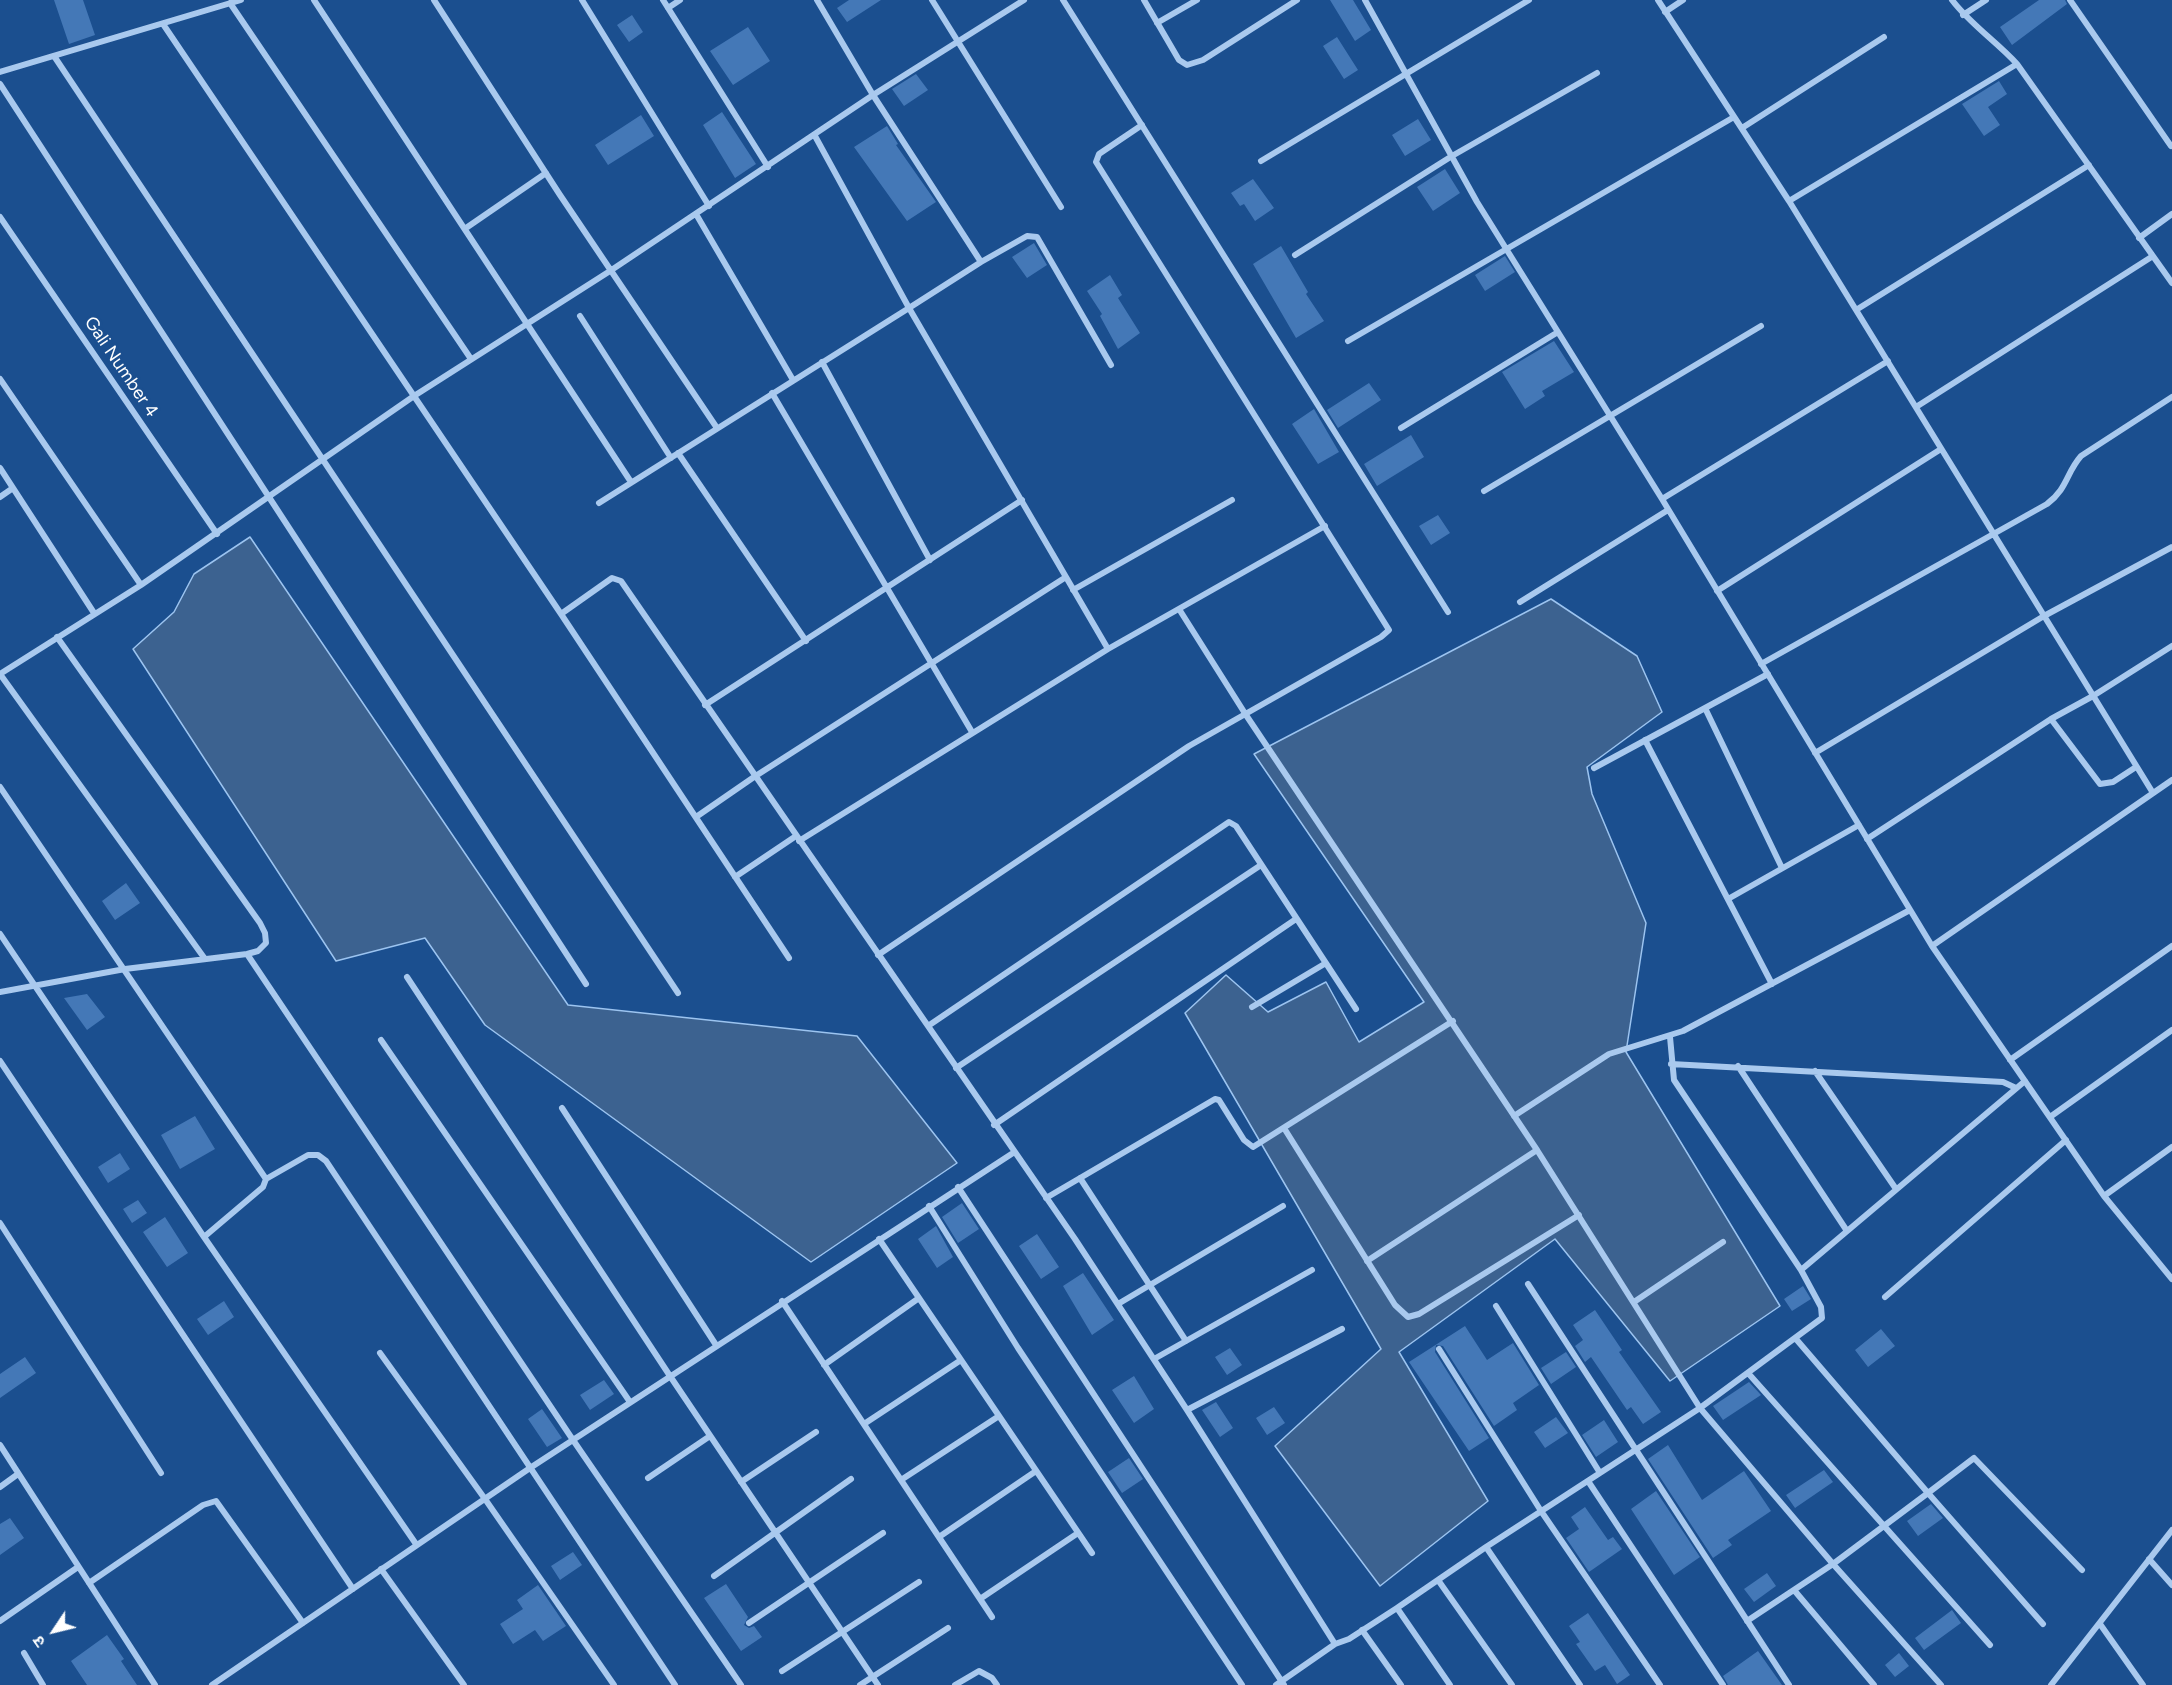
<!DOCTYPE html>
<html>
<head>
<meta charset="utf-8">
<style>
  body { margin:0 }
  #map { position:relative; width:2172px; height:1685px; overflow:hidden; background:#1b4f8f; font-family:Figtree,"Noto Sans Devanagari",sans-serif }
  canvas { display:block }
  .north { position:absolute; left:24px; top:1601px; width:60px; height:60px; -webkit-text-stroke:4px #1b4f8f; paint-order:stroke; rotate:235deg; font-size:16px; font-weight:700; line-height:24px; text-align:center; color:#fff }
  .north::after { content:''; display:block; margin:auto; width:21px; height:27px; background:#fff; clip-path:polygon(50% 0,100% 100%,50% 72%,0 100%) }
</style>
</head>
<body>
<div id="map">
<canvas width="2172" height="1685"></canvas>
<div class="north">उ</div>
</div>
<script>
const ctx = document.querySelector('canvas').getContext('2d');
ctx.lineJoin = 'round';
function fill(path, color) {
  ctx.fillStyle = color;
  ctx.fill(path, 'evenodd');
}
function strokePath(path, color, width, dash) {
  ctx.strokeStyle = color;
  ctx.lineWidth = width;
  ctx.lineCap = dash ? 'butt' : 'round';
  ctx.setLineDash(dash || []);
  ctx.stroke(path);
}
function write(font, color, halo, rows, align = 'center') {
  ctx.font = font + ' Figtree,sans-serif';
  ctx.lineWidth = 5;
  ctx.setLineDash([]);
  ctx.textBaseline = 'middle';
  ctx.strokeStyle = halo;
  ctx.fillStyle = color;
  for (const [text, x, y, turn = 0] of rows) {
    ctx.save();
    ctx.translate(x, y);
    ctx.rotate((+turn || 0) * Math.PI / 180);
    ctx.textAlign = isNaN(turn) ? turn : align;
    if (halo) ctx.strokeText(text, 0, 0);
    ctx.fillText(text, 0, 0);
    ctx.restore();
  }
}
const water = new Path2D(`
  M250,537L568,1005L857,1036L957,1163L811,1262L485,1025L425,938L336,961L133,649L174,612L194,574Z
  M1551,599L1637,656L1662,712L1587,767L1592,794L1646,923L1626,1052L1780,1306L1670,1381L1555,1239L1399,1352L1488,1501L1380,1586L1275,1446L1381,1349L1185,1013L1226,975L1268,1012L1326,982L1359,1042L1424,1002L1254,754Z`);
const building = new Path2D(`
  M54,0H83L95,35L69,44Z
  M849,0H881L847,22L837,8Z
  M1330,0H1353L1371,30L1355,41Z
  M2039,0H2065L2067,4L2012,45L2000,27Z
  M632,15L643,32L629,42L617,25Z
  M748,27L770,61L733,85L710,51Z
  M1337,37L1358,70L1344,79L1323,46Z
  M916,74L928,90L904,106L892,89Z
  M1999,81L2007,94L1988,107L2000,125L1984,136L1962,104Z
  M722,112L756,164L735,178L703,125Z
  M641,115L654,136L608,165L595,145Z
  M1418,119L1431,140L1405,156L1392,135Z
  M887,126L898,144L896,145L936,202L907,221L854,147Z
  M1445,169L1460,193L1433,211L1417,187Z
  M1253,179L1274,208L1255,221L1244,204L1240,206L1231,193Z
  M1034,243L1047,265L1027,278L1012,257Z
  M1281,246L1308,292L1306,294L1324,321L1296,338L1253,264Z
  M1505,256L1515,272L1485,291L1475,275Z
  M1110,275L1122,295L1118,298L1140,333L1118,349L1100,316L1102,314L1087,291Z
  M1554,341L1574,372L1542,391L1545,396L1525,409L1502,372Z
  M1369,383L1381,400L1338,428L1327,410Z
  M1314,409L1339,452L1318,464L1292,424Z
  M1411,435L1424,457L1377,486L1364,464Z
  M1438,515L1450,533L1431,545L1419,526Z
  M126,883L140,903L115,920L102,901Z
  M87,994L105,1017L87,1030L64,998Z
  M195,1116L215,1149L180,1169L161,1135Z
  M120,1153L130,1169L108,1183L98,1167Z
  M138,1200L147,1213L132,1223L123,1209Z
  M962,1203L979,1229L958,1243L942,1217Z
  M165,1217L188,1253L167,1267L143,1232Z
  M936,1226L953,1257L937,1268L918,1239Z
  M1037,1234L1059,1267L1041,1279L1019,1246Z
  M1083,1273L1114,1320L1092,1335L1063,1286Z
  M1803,1286L1811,1299L1792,1311L1784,1299Z
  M224,1301L234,1317L208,1335L197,1319Z
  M1595,1310L1622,1350L1619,1352L1661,1412L1643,1424L1631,1407L1627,1410L1591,1357L1585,1362L1575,1346L1583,1340L1573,1325Z
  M1465,1326L1487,1360L1513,1343L1539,1385L1513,1403L1517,1410L1494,1426L1443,1346L1436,1345L1435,1352L1489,1438L1469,1451L1409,1362Z
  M1881,1329L1895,1346L1868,1367L1855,1350Z
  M1230,1348L1242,1365L1227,1375L1215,1357Z
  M1566,1352L1576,1367L1551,1384L1541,1368Z
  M25,1357L36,1373L0,1398V1374Z
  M1134,1376L1154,1409L1134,1423L1112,1390Z
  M604,1380L614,1394L590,1410L580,1395Z
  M1749,1382L1761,1395L1723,1420L1713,1406Z
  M1216,1402L1233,1428L1220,1437L1202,1410Z
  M1274,1407L1285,1423L1267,1435L1256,1418Z
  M542,1409L562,1438L547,1447L528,1419Z
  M1556,1417L1568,1433L1545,1448L1534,1432Z
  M1604,1420L1618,1442L1596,1457L1582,1435Z
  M1668,1445L1702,1500L1744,1471L1771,1511L1728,1540L1732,1545L1713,1558L1648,1459Z
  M1129,1458L1143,1479L1122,1493L1108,1472Z
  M1824,1470L1833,1482L1795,1508L1786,1495Z
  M1656,1491L1700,1557L1674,1575L1631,1509Z
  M1931,1504L1943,1518L1918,1536L1907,1521Z
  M1585,1507L1608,1540L1613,1537L1622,1549L1589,1572L1566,1538L1579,1529L1571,1517Z
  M10,1518L24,1538L0,1555V1524Z
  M573,1552L582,1565L560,1580L551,1566Z
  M1767,1573L1776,1586L1754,1602L1744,1589Z
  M726,1584L748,1617L744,1625L749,1628L754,1626L762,1637L741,1651L704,1598Z
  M538,1585L566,1626L543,1641L535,1630L513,1644L500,1624L523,1609L517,1600Z
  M1952,1610L1961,1623L1924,1650L1915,1638Z
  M1588,1613L1630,1675L1617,1684L1605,1665L1595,1671L1576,1644L1580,1642L1569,1626Z
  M107,1635L124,1659L121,1661L137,1685H87L71,1661Z
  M1758,1651L1782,1685H1728L1723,1676Z
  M1899,1653L1909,1666L1895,1677L1885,1665Z`);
const street = new Path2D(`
  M314,0L631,482
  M434,0L560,195L717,428
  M582,0L709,206
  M663,0L768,167
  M932,0L1061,207
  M1063,0L1448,612
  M1144,0L1179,60L1187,65L1203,60L1297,0
  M1365,0L1477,202L1662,499L1932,946L2104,1196L2172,1279
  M1658,0L1789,201L2153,793
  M1952,0C1971,25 1996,41 2017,64L2172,283
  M2070,0L2171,146
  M230,3L471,359
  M668,8L680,0
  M1665,12L1683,0
  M1963,15L1986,0
  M1157,23L1197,0
  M163,24L561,614L789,958
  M54,56L678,993
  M0,72L241,0
  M0,84L586,984
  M1742,128L1884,37
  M815,136L909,308L981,262L873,95L817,0
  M1261,161L1529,0
  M1789,201L2017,64
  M696,214L793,380
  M0,217L217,534
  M466,228L546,173
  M2139,238L2172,214
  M1295,255L1452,156L1597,73
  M981,262L1027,236L1037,237L1111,365
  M1856,310L2089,165
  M580,316L671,458
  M1348,341L1734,117
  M822,362L930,560
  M0,379L141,585
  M772,393L972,732
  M1916,407L2153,256
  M1401,428L1558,332
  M678,453L806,641
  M0,468L94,613
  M1484,491L1761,326
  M0,497L13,488
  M1662,499L1888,361
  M599,503L909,308L1108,649L799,841
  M1073,590L1232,500
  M1717,591L1941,449
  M1520,602L1668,510
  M1179,609L1246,715L1537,1150L1700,1408L1822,1318L1821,1307L1801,1270
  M561,614L612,578L621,581L1075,1239L1187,1410L1335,1644L1349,1639L1397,1608L1486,1547L1700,1408L1833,1564L1941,1685
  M1108,649L1325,526
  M1761,664L2047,504C2068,488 2066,473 2081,456L2172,397
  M0,674L141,585L414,396L610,271L873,95L1024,0
  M0,674L205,959
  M705,705L1022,500
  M1705,708L1782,868
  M2051,719L2100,784L2113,782L2136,767
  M1645,740L1772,984
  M1815,753L2044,616L2172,547
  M1594,768L1768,674
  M0,787L266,1179L263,1187L204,1237
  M696,817L754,777L1066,577
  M1867,839L2051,719L2093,696L2172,646
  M735,877L796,836
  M1728,899L1859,825
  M0,934L204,1237L416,1544
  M1932,946L2172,780
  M247,954L573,1440L741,1685
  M878,955L1189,746L1381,637L1389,630L1096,162L1099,154L1142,125
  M407,977L670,1376L878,1685
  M0,992L125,969L247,954L258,951L266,943L265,933L260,923L57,637
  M1252,1007L1326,963
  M928,1026L1229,822L1236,826L1356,1009
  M1670,1037L1674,1080L1801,1270L2025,1081
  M381,1040L630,1402
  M2010,1060L2172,946
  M0,1061L353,1589
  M1671,1064L2003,1082L2016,1088
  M1738,1066L1847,1231
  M956,1068L1261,865
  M1815,1071L1896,1189
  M562,1108L716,1345
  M1514,1116L1609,1054L1683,1031L1910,910
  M2050,1117L2172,1030
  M994,1125L1296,919
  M1284,1128L1395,1305L1408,1317L1419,1314L1579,1215
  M1080,1178L1186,1341
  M266,1179L308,1155H318L326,1161L675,1685
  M958,1187L1284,1685
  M2104,1196L2172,1147
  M1046,1198L1215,1099L1219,1100L1244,1140L1253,1147L1453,1021
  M929,1206L1018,1348L1242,1685
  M0,1223L161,1473
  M879,1239L1092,1553
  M1367,1261L1537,1150
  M1528,1284L1789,1685
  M1885,1297L2066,1140
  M782,1301L992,1617
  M1634,1302L1723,1242
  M1118,1304L1283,1206
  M1496,1306L1600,1473
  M1439,1349L1541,1511L1660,1685
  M380,1353L485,1499L614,1685
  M1154,1359L1312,1270
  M824,1365L919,1298
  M1748,1373L1990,1645
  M1187,1410L1342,1329
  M864,1424L961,1360
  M0,1445L155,1685
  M648,1478L710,1436
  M901,1480L999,1416
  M1588,1481L1723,1685
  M741,1482L816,1432
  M0,1487L18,1474
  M939,1537L1036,1471
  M1486,1547L1580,1685
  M2149,1559L2172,1585
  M381,1569L464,1685
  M714,1576L851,1479
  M1438,1580L1512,1685
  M89,1583L203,1505L216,1501L303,1623
  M1794,1590L1874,1685
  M980,1599L1078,1533
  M1397,1608L1450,1685
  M0,1621L78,1567
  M1747,1621L1833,1564L1928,1493L1796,1339
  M749,1623L883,1533
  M2043,1624L1928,1493L1974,1458L2082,1570
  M2100,1624L2143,1685
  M1362,1630L1401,1685
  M24,1653L43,1685
  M782,1671L919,1582
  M212,1685L530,1468L1013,1153
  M860,1685L948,1628
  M955,1685L979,1671L992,1678L997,1685
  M1276,1685L1335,1644
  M2051,1685L2172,1530`);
const streetNames = [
  ["Gali Number 4",121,367,56]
];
fill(water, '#3c6290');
strokePath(water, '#9cc4f0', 1.5);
fill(building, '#4478b7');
strokePath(street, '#a9c9ee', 6);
write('18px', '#fff', '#1b4f8f', streetNames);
</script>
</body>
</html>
